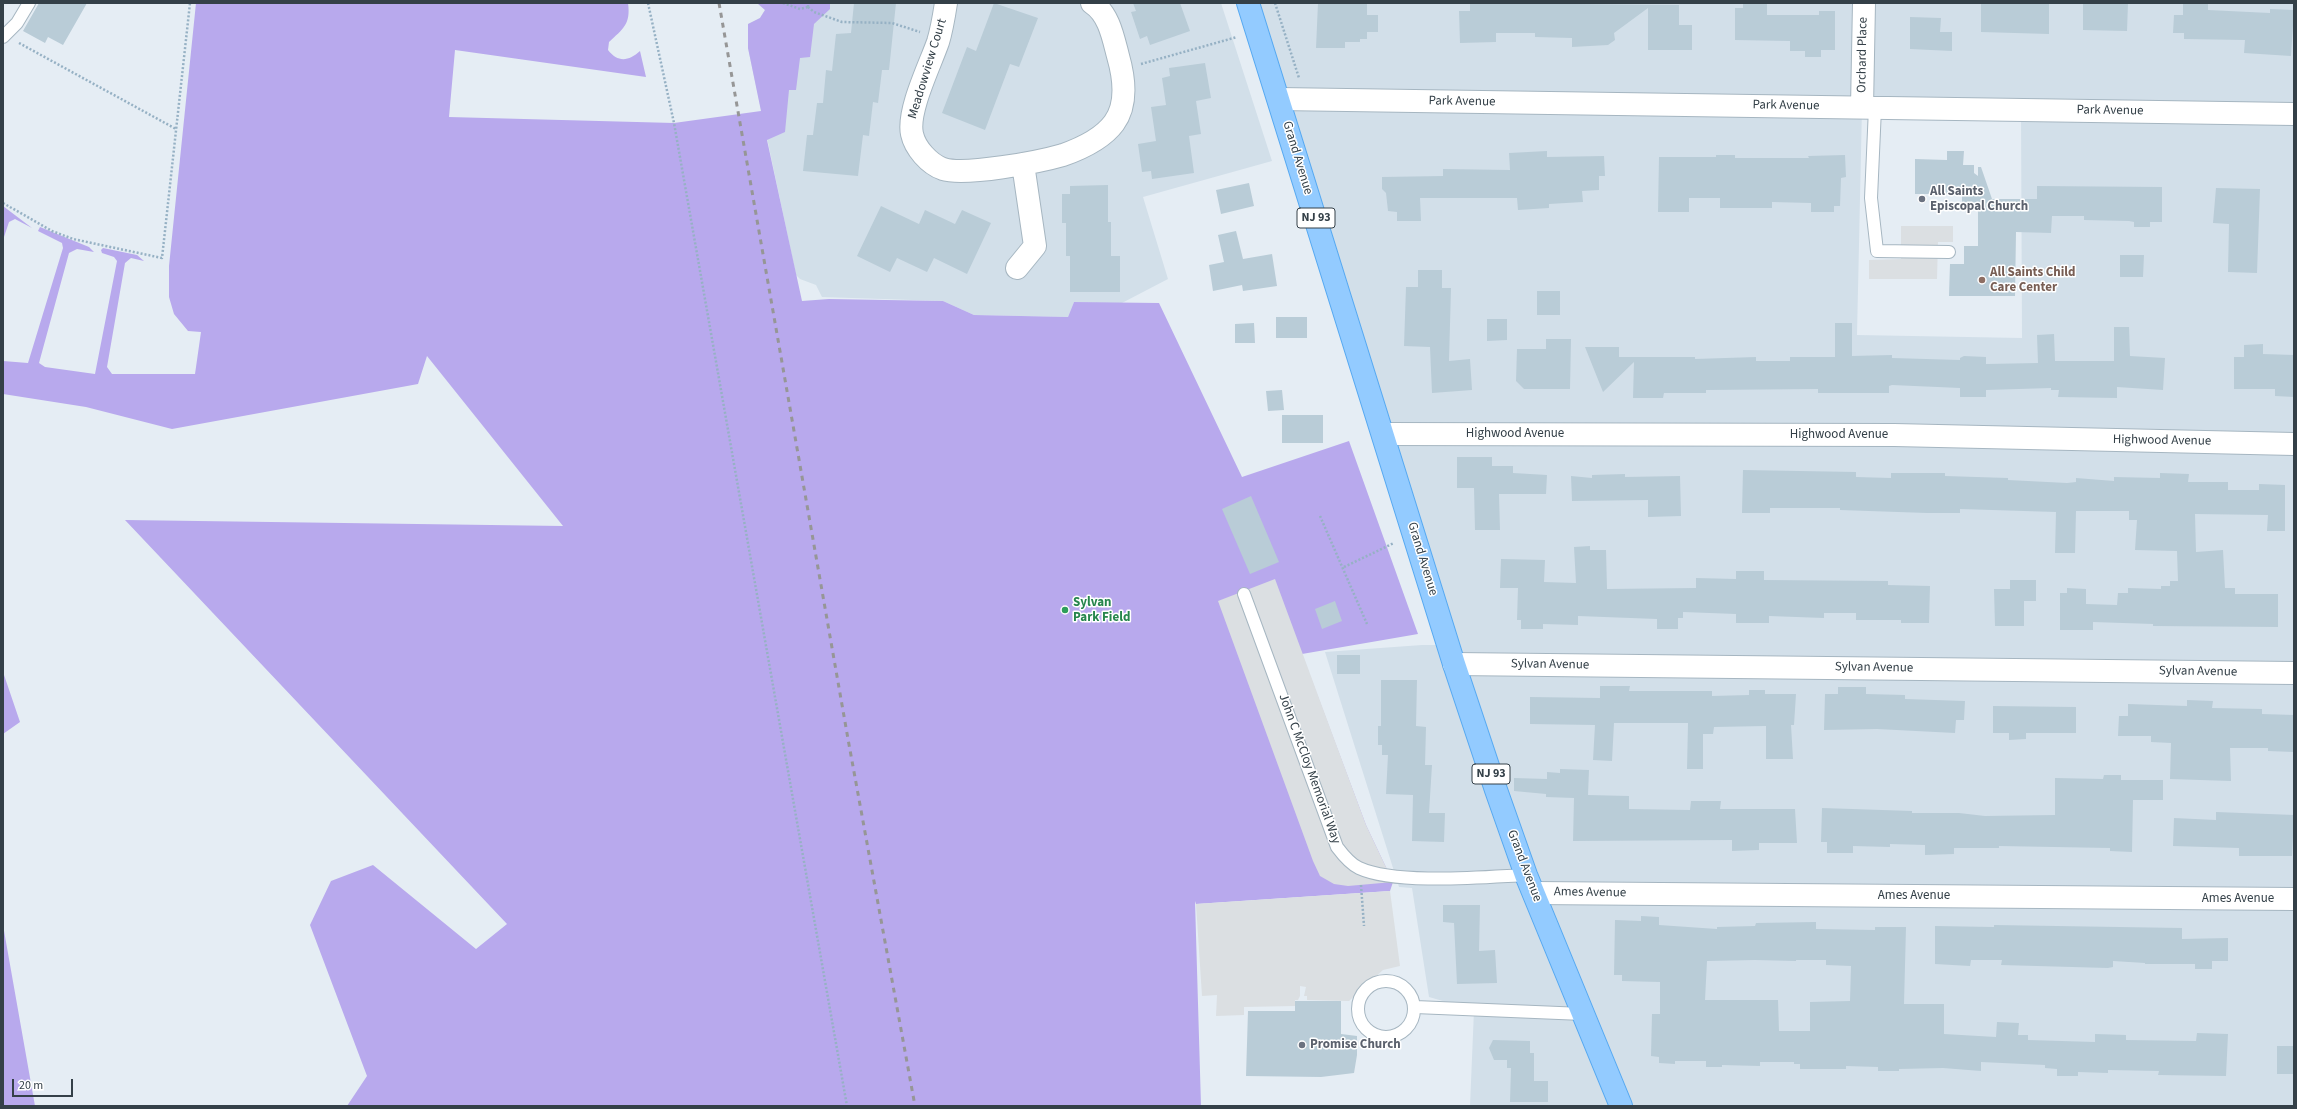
<!DOCTYPE html>
<html>
<head>
<meta charset="utf-8">
<style>
  body { margin:0 }
  #map { position:relative; width:2297px; height:1109px; overflow:hidden; background:#e5edf4; font-family:"Source Sans 3",sans-serif }
  canvas { display:block }
  .frame { position:absolute; inset:0; border:4px solid #344048; pointer-events:none }
  .scale { position:absolute; left:12px; top:1079px; width:61px; height:18px; box-sizing:border-box; border:2px solid #344048; border-top:0; padding-left:5px; font-size:12px; line-height:14px; white-space:nowrap; color:#344048; -webkit-text-stroke:3px #fff; paint-order:stroke }
</style>
</head>
<body>
<div id="map">
<canvas width="2297" height="1109"></canvas>
<div class="frame"></div>
<div class="scale">20 m</div>
</div>
<script>
const ctx = document.querySelector('canvas').getContext('2d');
ctx.lineJoin = 'round';
function fill(path, color) {
  ctx.fillStyle = color;
  ctx.fill(path, 'evenodd');
}
function strokePath(path, color, width, dash) {
  ctx.strokeStyle = color;
  ctx.lineWidth = width;
  ctx.lineCap = dash ? 'butt' : 'round';
  ctx.setLineDash(dash || []);
  ctx.stroke(path);
}
function write(font, color, halo, rows, align = 'center') {
  ctx.font = font + ' "Source Sans 3",sans-serif';
  ctx.lineWidth = 3;
  ctx.setLineDash([]);
  ctx.textBaseline = 'middle';
  ctx.strokeStyle = halo;
  ctx.fillStyle = color;
  for (const [text, x, y, turn = 0] of rows) {
    ctx.save();
    ctx.translate(x, y);
    ctx.rotate((+turn || 0) * Math.PI / 180);
    ctx.textAlign = isNaN(turn) ? turn : align;
    if (halo) ctx.strokeText(text, 0, 0);
    ctx.fillText(text, 0, 0);
    ctx.restore();
  }
}
const residential = new Path2D(`
  M757,3H1221L1272,161L1143,197L1168,279L1120,304L1074,302L1068,317L974,315L943,301L822,297L816,285L800,279L796,275L748,48V24L760,18L765,10Z
  M1248,3H2294V1106H1470L1474,1010L1429,997L1412,888L1399,887L1325,652L1422,645H1448ZM1862,107L2021,110L2022,338L1857,335Z`);
const green = new Path2D(`
  M196,3H628C631,24 623,29 609,42L608,50C618,63 629,61 640,51L646,77L455,50L449,117L674,123L761,111L748,48V24L760,18L765,10L757,3H830V9L814,24L810,57L800,58L796,90H789L785,132L767,140L802,301L829,299L943,301L974,315L1068,317L1074,302L1159,303L1242,477L1349,441L1418,634L1302,654L1366,825L1393,882L1390,891L1196,904L1195,901L1201,1106H347L367,1076L310,925L331,881L373,865L476,949L507,924L125,520L563,526L427,356L418,384L172,429L86,407L3,394V361L28,363L63,248L62,243L38,231L40,227L89,247L94,252L77,249L69,253L39,363L45,367L95,374L117,261L114,257L102,253L101,250L103,248L137,255L144,261L131,258L125,263L107,367L112,374H195L201,332L188,331L174,314L169,297V266Z
  M3,206L32,228L15,219L9,222L3,240Z
  M3,672L20,722L3,734Z
  M3,925L35,1106H3Z`);
const parking = new Path2D(`
  M1901,226H1953V242H1938L1937,279H1869V260L1901,259Z
  M1275,579L1366,825L1393,882L1348,886L1334,884L1320,876L1313,861L1218,601Z
  M1390,891L1400,966L1383,970L1349,1001L1307,1000V996H1304L1306,987L1300,986V996L1298,1000H1295V1006L1244,1007V1015L1216,1016L1217,995L1202,996L1196,904Z`);
const building = new Path2D(`
  M39,3H87L63,45L48,37L45,43L23,31Z
  M854,3H896L889,70H882L878,103L873,102L869,136L863,135L858,176L803,171L807,135H813L817,103H823L826,70L832,71L836,34L851,33Z
  M994,3L1038,18L1019,67L1010,64L985,130L942,113L967,47L976,51Z
  M1133,3H1180L1190,31L1150,45L1147,36L1140,39L1131,12L1136,11Z
  M1318,3H1367V15H1378V32H1367V39H1360V42H1345V48H1316Z
  M1470,3L1679,5V25H1692V50H1648V8L1614,33L1615,40L1608,45L1572,47V38L1535,37V33H1496V42L1460,43L1459,11H1470Z
  M1743,3H1767V15H1819V11H1835V50H1821V57H1805V51H1790V41L1735,40V8H1743Z
  M1981,3H2049V34L1981,32Z
  M2083,3H2128L2127,31L2083,30Z
  M2183,3H2208V10L2270,13V9L2294,10L2291,56L2244,53L2245,40L2184,39V33H2173L2174,15H2183Z
  M1910,17L1941,18L1940,32H1952V51L1910,49Z
  M1205,63L1211,98L1196,101L1201,134L1189,136L1194,173L1152,179L1151,171L1142,172L1138,144L1156,141L1151,107L1166,105L1162,78L1170,76L1169,68Z
  M1547,151V157L1604,156L1605,176H1599V190L1582,191L1583,202L1549,204V208L1518,210L1517,198H1420L1421,221H1397V212L1388,211L1386,193L1382,189V177L1443,176V169L1510,170L1509,153Z
  M1947,151H1964L1963,165H1974V173L1978,176V167H1981L1992,199H2037V186L2162,187V222H2150V227H2134V222L2129,221L2084,220V216H2052L2051,233L2016,232L2015,296H1949L1950,264H1964V246H1978V207H1962V194H1915V159L1947,160Z
  M1716,155H1735V158H1809L1808,156L1845,155L1846,177L1841,178L1840,206H1834V212H1811V203L1772,202V208H1720V198H1689V212H1658L1659,157H1716Z
  M1249,183L1254,206L1221,214L1216,190Z
  M1108,185V222H1111V256H1120V292H1070V256H1066V223H1062V194H1070V186Z
  M2216,188L2260,189L2257,273L2228,272L2229,224L2213,223Z
  M881,206L919,224L925,210L955,224L962,210L991,223L967,274L934,258L927,272L897,258L890,272L857,256Z
  M1236,231L1243,259L1272,254L1277,286L1243,291L1242,285L1213,291L1209,265L1224,262L1218,235Z
  M2120,255H2144L2143,277H2120Z
  M1418,270H1442V288H1451L1449,361L1470,359L1472,390L1432,393L1430,347L1404,346L1406,287H1418Z
  M1537,291H1560V315H1537Z
  M1276,317H1307V338H1276Z
  M1487,319H1507V340L1487,341Z
  M1254,323L1255,343H1235V324Z
  M1835,323H1852V356L1892,355V358L1960,360V358L1964,356L1986,357V364L2038,363L2037,335L2054,334L2055,361H2114V327H2129L2130,356L2165,358L2163,390L2117,387V398L2058,397L2059,390H2051V388L1986,390V397H1960V388L1892,385L1889,386V393H1818V389L1706,390V393H1664L1663,398H1633L1634,362L1603,392L1585,347H1619V357H1695V359L1756,357V361H1790V357H1835Z
  M1546,339H1571L1570,389H1524L1516,381L1517,349H1546Z
  M2263,344V354L2294,355V397L2275,396V389H2234V357H2244V345Z
  M1282,390L1284,410L1268,411L1266,391Z
  M1282,415H1323V443H1282Z
  M1457,457H1492V466H1513V473L1547,475L1546,494H1499L1500,530H1475L1474,488H1457Z
  M1743,470L1856,472V477L1891,478V473H1945V476L2008,478V480L2067,483L2076,482V478L2114,481V477L2160,478V473L2189,474L2188,482H2228V490H2259V484L2285,485V531H2267L2268,515L2195,514L2196,552L2223,550L2225,588H2235V594H2278V627L2153,626V624L2093,622V630H2060V593H2067V588L2086,589V604L2117,605L2118,593H2128V588L2161,589V586H2170V581H2178L2177,551L2135,550L2137,520H2129V511H2076L2075,553H2055L2056,512L1960,509V513H1927L1840,510V508H1770V513H1742Z
  M1625,474V477L1680,476L1681,516L1648,517V500L1572,501L1571,476L1592,478V475Z
  M1251,496L1279,562L1250,574L1222,509Z
  M1590,546V550H1606L1607,589L1696,588V578L1736,579V571H1764V580L1888,581V585L1930,586L1929,623H1901V620H1856V613H1824V618L1769,616V623H1736V614L1683,612V618H1678V629H1657V619L1578,616V625L1543,624V629H1521V620H1517L1518,588H1500L1501,559L1545,560L1544,582L1576,583L1574,547Z
  M2010,580H2036V601H2024V626H1995L1994,589H2010Z
  M1335,601L1342,621L1322,629L1315,609Z
  M1337,655H1360V674H1337Z
  M1381,680H1417L1416,726L1426,727L1425,765H1432L1429,813H1445L1444,842L1412,841L1413,795L1386,794L1388,755H1382V745H1378V726H1381Z
  M1600,686H1630L1629,691H1712V696L1749,695V690H1765V694H1796L1794,725H1791L1793,759H1766V726L1714,727L1713,734H1703V769H1687L1688,723H1614L1612,761L1593,760L1595,725L1530,724V697L1600,698Z
  M1838,687H1866V694L1905,695V699L1965,701L1964,720H1956L1955,733L1877,729L1824,730L1825,694H1838Z
  M2187,700L2213,701L2212,708L2262,709V714L2294,715V752L2268,751V748H2230L2231,781L2170,779L2171,743L2151,742V736H2118L2119,716H2128V704L2187,706Z
  M1993,706L2076,707V733H2026V739L2009,740V733H1993Z
  M1560,769L1589,770L1588,795L1629,796V809L1690,810L1691,801H1721L1720,809H1795L1797,843H1759V850L1732,851V840L1573,841L1574,798L1546,797V794L1514,791V778L1547,779V772L1560,773Z
  M2104,775H2121V780H2163V800H2133L2132,852L2110,851V848L1999,846V848H1954V854L1925,855V845L1890,844V847L1853,846V853H1827V842H1821L1822,808L1912,811V813H1959L1985,816L2055,815V778L2103,779Z
  M2216,812L2294,815L2292,856H2239V848L2173,846L2174,818L2216,820Z
  M1443,905H1480L1479,951L1495,950L1497,983L1457,984L1454,923L1443,922Z
  M1641,916L1659,917V925L1717,929V927L1755,926L1756,923L1816,922V929L1875,930V927H1906L1904,1004H1944V1034L1996,1037L1997,1022L2019,1023L2018,1035H2028V1040L2095,1042V1034L2126,1035V1040L2196,1041L2197,1033L2228,1034L2226,1076L2158,1075L2159,1071L2108,1070V1073L2078,1072V1076H2057V1069L2045,1068V1065L1981,1062V1071L1943,1068L1899,1069V1071H1878V1067L1846,1066V1069H1800V1064H1794V1062H1760V1066L1722,1065V1067H1706V1061H1675V1064L1659,1063V1057L1651,1056L1652,1014H1660V982L1622,981V975H1614L1615,920L1641,921ZM1755,960L1796,961V960H1826V965L1851,966L1850,1001L1810,1002V1031H1779L1778,1000H1705L1707,961Z
  M1994,925L2182,928V939L2228,938V961H2212V969H2195V964H2145V963L2113,961V967L2108,968L2001,965L2002,960H1971L1970,966L1935,964V926L1994,927Z
  M1295,1001H1341V1034L1357,1036V1055L1354,1073L1321,1077L1246,1076L1248,1011H1295Z
  M1493,1040L1530,1041V1053H1534V1081H1548V1102H1510L1511,1068H1507V1060H1494L1489,1048Z
  M2277,1046H2294V1074H2277Z`);
const path = new Path2D(`
  M648,3L674,123L847,1106
  M783,3L800,9L808,7
  M1275,3L1299,78
  M808,7L814,12L842,22L892,23L920,32
  M808,7V3
  M19,43L176,129
  M1141,64L1237,37
  M3,203L52,231L73,239L162,258L190,3
  M1320,516L1367,624
  M1344,567L1394,543
  M1361,885L1364,926`);
const service = new Path2D(`
  M3,37L17,23L29,3
  M1875,108L1871,198L1877,251L1949,252
  M1244,594L1337,847C1343,855 1350,864 1359,868C1396,885 1484,877 1526,875
  M1358 1009a28 28 0 1 1 56 0a28 28 0 1 1-56 0Z
  M1415,1007L1583,1014`);
const minor = new Path2D(`
  M946,3C944,16 942,29 938,42C930,65 907,111 912,134C915,148 929,164 943,169C965,176 1039,162 1063,155C1080,149 1103,138 1114,123C1128,104 1124,77 1118,56C1113,37 1109,14 1092,3
  M1279,99L2294,114
  M1862,107L1864,3
  M1017,268L1035,246L1023,164
  M1383,434L1894,435L2294,444
  M1454,664L2294,673
  M1534,893L2294,899`);
const primary = new Path2D(`
  M1248,3L1454,664L1496,790L1526,875L1621,1106`);
const rail = new Path2D(`
  M719,3L848,739L915,1106`);
const markers = [
  [1922,199,4,"#6b7280"],
  [1982,280,4,"#8d6e63"],
  [1065,610,4,"#2e9e5b"],
  [1302,1045,4,"#6b7280"]
];
const shields = [
  [1316,218,38],
  [1491,774,38]
];
const shieldNames = [
  ["NJ 93",1316,218],
  ["NJ 93",1491,774]
];
const streetNames = [
  ["Orchard Place",1863,55,-89],
  ["Meadowview Court",928,69,-73],
  ["Park Avenue",1462,102,1],
  ["Park Avenue",1786,106,1],
  ["Park Avenue",2110,111,1],
  ["Grand Avenue",1297,158,73],
  ["Highwood Avenue",1515,434],
  ["Highwood Avenue",1839,435],
  ["Highwood Avenue",2162,441,1],
  ["Grand Avenue",1422,559,73],
  ["Sylvan Avenue",1550,665,1],
  ["Sylvan Avenue",1874,668,1],
  ["Sylvan Avenue",2198,672,1],
  ["John C McCloy Memorial Way",1309,769,70],
  ["Grand Avenue",1524,866,69],
  ["Ames Avenue",1590,893,1],
  ["Ames Avenue",1914,896],
  ["Ames Avenue",2238,899]
];
const worshipNames = [
  ["All Saints",1930,192],
  ["Episcopal Church",1930,207],
  ["Promise Church",1310,1045]
];
const educationNames = [
  ["All Saints Child",1990,273],
  ["Care Center",1990,288]
];
const leisureNames = [
  ["Sylvan",1073,603],
  ["Park Field",1073,618]
];
fill(residential, '#d2dfe9');
fill(green, '#b8a9ed');
fill(parking, '#dbdfe2');
fill(building, '#b9ccd7');
strokePath(service, '#a6b6c1', 14);
strokePath(minor, '#a6b6c1', 24);
strokePath(primary, '#57a9f1', 24);
strokePath(path, '#96b1c4', 2.5, [2, 2]);
strokePath(service, '#fff', 12);
strokePath(minor, '#fff', 22);
strokePath(primary, '#93cbff', 22);
strokePath(rail, '#969696', 3, [5, 5]);
for (const [x, y, r, color] of markers) {
  const dot = new Path2D();
  dot.arc(x, y, r, 0, 2 * Math.PI);
  ctx.fillStyle = color;
  ctx.fill(dot);
  strokePath(dot, '#fff', 1.5);
}
for (const [x, y, w] of shields) {
  const box = new Path2D();
  box.roundRect(x - w / 2, y - 10, w, 20, 3);
  ctx.fillStyle = '#fff';
  ctx.fill(box);
  strokePath(box, '#344048', 1);
}
write('bold 12px', '#344048', null, shieldNames);
write('13px', '#344048', '#fff', streetNames);
write('bold 13px', '#5b616d', '#fff', worshipNames, 'left');
write('bold 13px', '#785e54', '#fff', educationNames, 'left');
write('bold 13px', '#27864d', '#fff', leisureNames, 'left');
</script>
</body>
</html>
